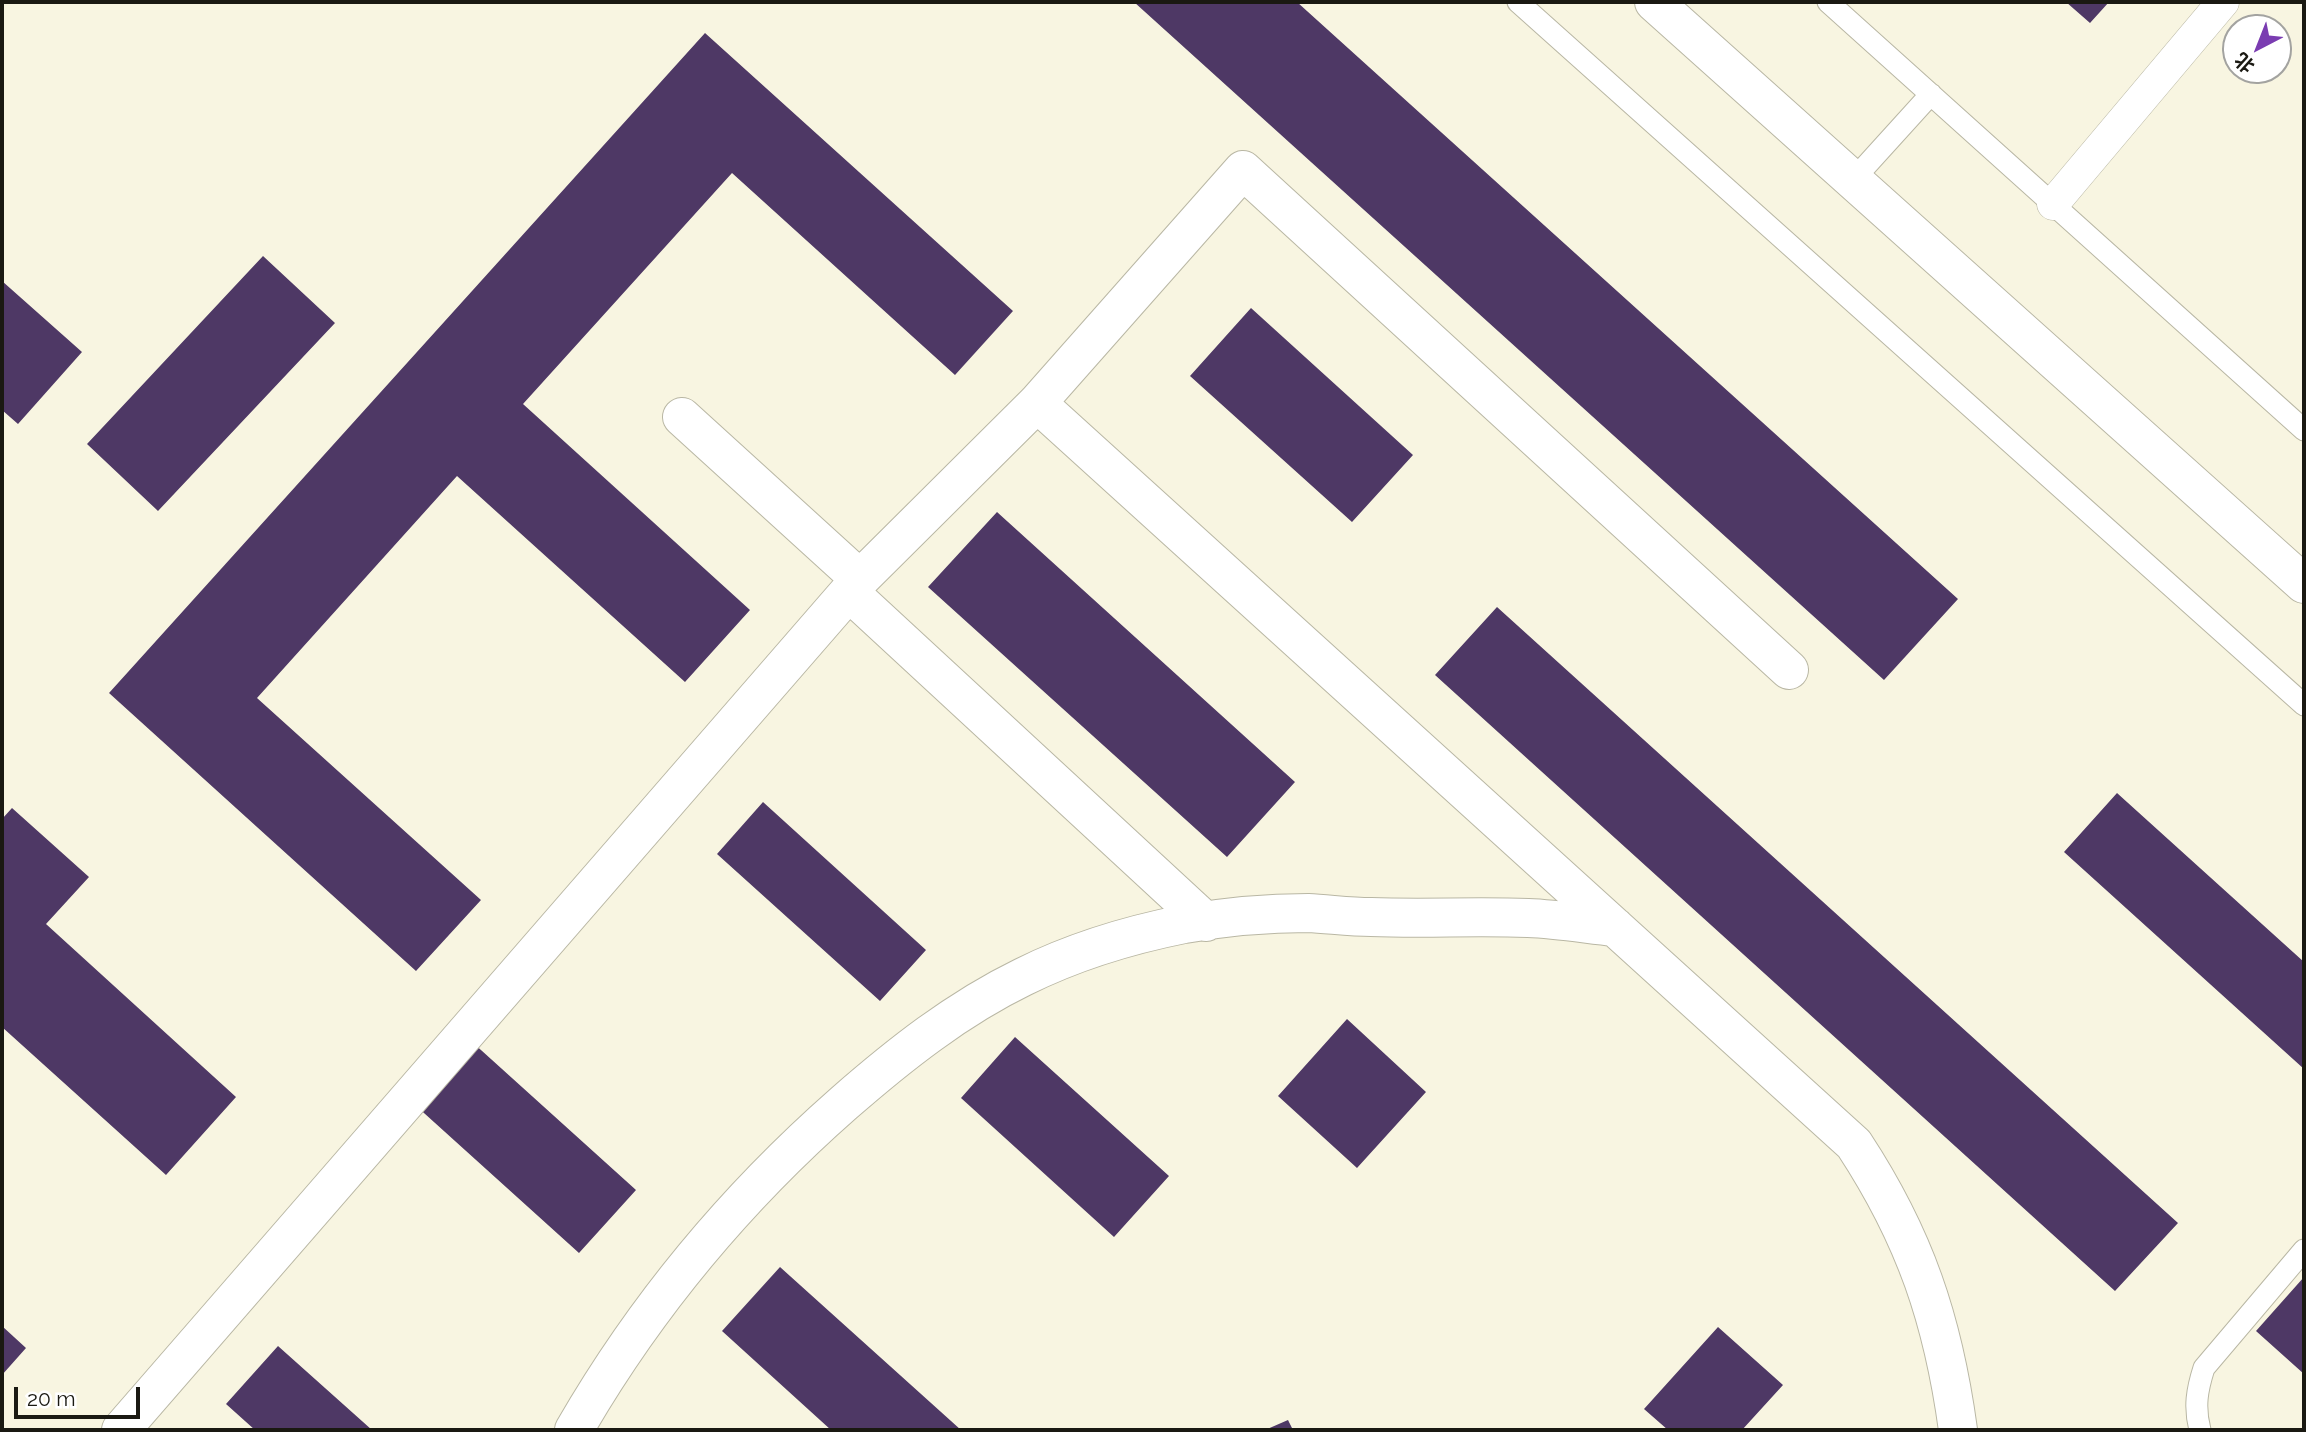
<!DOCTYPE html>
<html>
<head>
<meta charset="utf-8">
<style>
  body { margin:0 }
  #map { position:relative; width:2306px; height:1432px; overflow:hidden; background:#f8f5e1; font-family:Raleway,"Noto Sans SC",sans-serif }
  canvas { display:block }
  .frame { position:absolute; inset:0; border:4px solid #1a1912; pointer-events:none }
  .north { position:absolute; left:2222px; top:14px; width:70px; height:70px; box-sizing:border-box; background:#fff; border:2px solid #a3a3a0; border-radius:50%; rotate:222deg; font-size:19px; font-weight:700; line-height:28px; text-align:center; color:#1a1912 }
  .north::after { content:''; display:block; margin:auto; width:24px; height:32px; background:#7a3cb1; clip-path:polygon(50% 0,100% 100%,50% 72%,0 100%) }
  .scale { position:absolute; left:14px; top:1387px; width:126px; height:32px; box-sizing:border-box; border:4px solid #1a1912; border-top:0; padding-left:9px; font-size:21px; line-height:24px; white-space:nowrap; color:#1a1912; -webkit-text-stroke:5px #fff; paint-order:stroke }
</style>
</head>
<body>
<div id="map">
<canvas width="2306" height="1432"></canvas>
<div class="frame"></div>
<div class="north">北</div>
<div class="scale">20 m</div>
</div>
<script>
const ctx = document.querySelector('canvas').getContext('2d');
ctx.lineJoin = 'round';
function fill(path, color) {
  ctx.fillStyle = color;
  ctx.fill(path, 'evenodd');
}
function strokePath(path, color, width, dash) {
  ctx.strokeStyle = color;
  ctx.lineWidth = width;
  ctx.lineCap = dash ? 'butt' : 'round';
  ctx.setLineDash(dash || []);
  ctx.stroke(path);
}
const building = new Path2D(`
  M1134,2H1297L1958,599L1884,680Z
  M2066,2H2109L2090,23Z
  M705,33L1013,311L955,375L732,173L523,404L750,610L685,682L457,476L257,698L481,900L416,971L109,693Z
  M263,256L335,323L158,511L87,444Z
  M2,281L82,352L18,424L2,410Z
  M1251,308L1413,455L1352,522L1190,376Z
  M997,512L1295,782L1227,857L928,587Z
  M1497,607L2178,1223L2115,1291L1435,675Z
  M2117,793L2304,962V1069L2064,852Z
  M763,802L926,950L880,1001L717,854Z
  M12,808L89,877L46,924L236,1097L166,1175L2,1027V819Z
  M1347,1019L1426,1092L1357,1168L1278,1096Z
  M1015,1037L1169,1176L1114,1237L961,1098Z
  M471,1041L636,1190L579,1253L414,1104Z
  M780,1267L961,1430H831L722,1331Z
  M2304,1277V1374L2256,1331Z
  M2,1326L26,1348L2,1375Z
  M1718,1327L1783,1385L1742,1430H1668L1644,1409Z
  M278,1346L372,1430H255L226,1404Z
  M1288,1420L1293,1430H1265Z`);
const service = new Path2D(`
  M1518,2L2304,705
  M1828,2L2304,430
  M1853,180L1931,94
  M2200,1430C2194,1407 2197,1390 2204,1368L2304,1250`);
const pedestrian = new Path2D(`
  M2053,204L2223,2`);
const minor = new Path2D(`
  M1037,403L1854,1144C1915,1237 1943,1320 1958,1430
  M682,417L860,579
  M849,592L1206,922
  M121,1430L860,579L1037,403L1243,170L1789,670
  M574,1430C645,1307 737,1197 844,1103C899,1055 957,1009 1023,977C1073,952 1129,935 1184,924C1224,917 1267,913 1308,913C1329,914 1350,917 1371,917C1423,919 1476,916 1528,918C1557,919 1586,924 1615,927`);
const tertiary = new Path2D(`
  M1654,2L2304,584`);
fill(building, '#4e3865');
strokePath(service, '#b9b7a4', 23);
strokePath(pedestrian, '#b9b7a4', 33);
strokePath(minor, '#b9b7a4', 40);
strokePath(tertiary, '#b9b7a4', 40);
strokePath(service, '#fff', 21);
strokePath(pedestrian, '#fff', 32);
strokePath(minor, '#fff', 38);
strokePath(tertiary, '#fff', 38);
</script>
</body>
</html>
